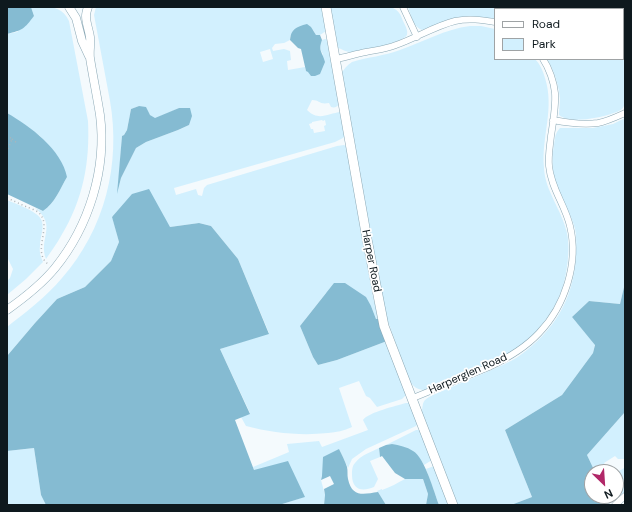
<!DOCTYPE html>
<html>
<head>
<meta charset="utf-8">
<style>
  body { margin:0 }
  #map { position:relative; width:632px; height:512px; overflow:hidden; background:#f4fafd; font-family:"DM Sans",sans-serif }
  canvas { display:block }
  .frame { position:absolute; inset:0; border:8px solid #0e191e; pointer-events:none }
  .legend { position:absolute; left:494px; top:8px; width:130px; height:52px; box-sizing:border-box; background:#fff; border:1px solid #9fa3a5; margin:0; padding:5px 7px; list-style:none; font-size:12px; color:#0e191e }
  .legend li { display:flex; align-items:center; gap:8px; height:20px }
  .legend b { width:20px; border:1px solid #9fa3a5 }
  .north { position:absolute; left:584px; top:464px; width:40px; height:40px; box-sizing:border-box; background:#fff; border:1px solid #9fa3a5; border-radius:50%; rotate:155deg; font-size:11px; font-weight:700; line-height:16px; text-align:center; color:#0e191e }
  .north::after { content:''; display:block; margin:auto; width:14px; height:18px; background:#b12868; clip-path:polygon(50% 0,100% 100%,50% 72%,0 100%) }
</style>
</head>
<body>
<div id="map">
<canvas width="632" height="512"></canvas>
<div class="frame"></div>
<ul class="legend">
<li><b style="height:5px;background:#fff"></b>Road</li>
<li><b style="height:11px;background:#d2f0fe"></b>Park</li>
</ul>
<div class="north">N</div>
</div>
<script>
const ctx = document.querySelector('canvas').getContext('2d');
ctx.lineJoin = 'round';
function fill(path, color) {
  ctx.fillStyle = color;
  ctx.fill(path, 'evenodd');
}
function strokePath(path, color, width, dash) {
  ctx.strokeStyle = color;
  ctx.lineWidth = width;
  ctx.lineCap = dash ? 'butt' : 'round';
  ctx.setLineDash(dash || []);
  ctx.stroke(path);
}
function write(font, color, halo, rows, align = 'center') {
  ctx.font = font + ' "DM Sans",sans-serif';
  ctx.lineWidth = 3.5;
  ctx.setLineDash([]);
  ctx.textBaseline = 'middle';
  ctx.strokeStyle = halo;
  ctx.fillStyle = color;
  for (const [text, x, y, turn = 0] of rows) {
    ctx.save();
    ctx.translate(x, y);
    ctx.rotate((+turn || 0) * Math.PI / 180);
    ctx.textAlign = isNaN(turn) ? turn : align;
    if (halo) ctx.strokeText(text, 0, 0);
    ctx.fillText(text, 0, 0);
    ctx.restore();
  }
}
const green = new Path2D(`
  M31,7C47,7 61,4 69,21L88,121C90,163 83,200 61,236C57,244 51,251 46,259C38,238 58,226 35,208L43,211C55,203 60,189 67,177L40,136L7,113V34L17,32L34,16Z
  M96,7H321L326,31L320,35H316L313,30L290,36V40L284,43L275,44L272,48L273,51L284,49L290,51L291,60L287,61L288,70L305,67L306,71L323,54C319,49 320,46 322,40L325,39L328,40L339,104C337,107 335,108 331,107L329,103C319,105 320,100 312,100L307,110C319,122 328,113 341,112L345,136L343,138L335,142L174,188L176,195L196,189L198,195L202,196L204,188L207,185L337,146L344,145L347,147L373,297L379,319H376L371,306L326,293L300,326L313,357L318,365L337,360L387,341L406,395L402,399L377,407L370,398L366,396L359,381L339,388L352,427C344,431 336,432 328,433C301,436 272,433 246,426L241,417L250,413L220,349L269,333L238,259L211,226L199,223L170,227L112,216L119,242L111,261L85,287L57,299L35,323L7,356V327C26,312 46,297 62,278C105,229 121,164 110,101L94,15ZM270,49L273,59L263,62L260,52ZM139,106L155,119L179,108L189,125L178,130L146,142L136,148L121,178L118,190L122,136L124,135L127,130L131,109ZM322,120L323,121L325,120L326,125L324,126L325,131L314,133L313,129H311L309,124L312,123V122Z
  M330,7H391C400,11 400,14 404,23C406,27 408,31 407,35C403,43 359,52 350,52C346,52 342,49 338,48Z
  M408,7H576L580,9H495V20C486,18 476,16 467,16C452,17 436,25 422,30C413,27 411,15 408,7Z
  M623,25L625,26V103C624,105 624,107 622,109C620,111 614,113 611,114C598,118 570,124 559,115C559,109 560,104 560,99C559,86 554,70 547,59H623Z
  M470,26H481L495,29V59H535C540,64 543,71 545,78C555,109 541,137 544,168C545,191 562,210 567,233C570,248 568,263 565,278C558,312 530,344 499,360C491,364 482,367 474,370C458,377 442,383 426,390C418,390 415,388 410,382L396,344L385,313L375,270L341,74C344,69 347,65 352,62C368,57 384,56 400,50C423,42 445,29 470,26Z
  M625,118V283L620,304L589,301L572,317L595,344L593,353L562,395L505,430L532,497L511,505H458L422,412C423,401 423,400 433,395C451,387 469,380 487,372C498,367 509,363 519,356C554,331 573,300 576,257C576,248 577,238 575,229C572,216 564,205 559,193C553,179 551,160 554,145C555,138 555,133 560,128H593L613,124Z
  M7,200C16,204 28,208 36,214C48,222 40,235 40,246C39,252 41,257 43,262L26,279L7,295V281L10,278L13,269L7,257Z
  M406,403H410L418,424L416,426L366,449L352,459L348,468L339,449L322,476L321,480L325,495L324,505H279L304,497L254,470L253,467L289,452L287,444L319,441L322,447L368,430L363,420C369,412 396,406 406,403Z
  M625,412V459H618L615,456L604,463L610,472H595L587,455Z
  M416,430H419L421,432L432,460L424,465L421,460L392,444L386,445Z
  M34,448L41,495L46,505H7V451Z
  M379,448L380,457L370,461L378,479L374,487C362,492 352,490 352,475C352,471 352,466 355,463C361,455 371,452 379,448Z
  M434,466L448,503L447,505H439L426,469Z
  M624,468H625V492L608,505H601L607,500L605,496H616V473Z
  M405,479H423L428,494L426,505H386L377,491L382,489V490C391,487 397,483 405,479Z`);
const forest = new Path2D(`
  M7,7H31L34,16C24,29 23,30 7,34Z
  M576,7H625V26L623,25V9H580Z
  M307,24L311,27L316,35H320L322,40C318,51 322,51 325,62L320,74L315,76H311L308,72L306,71L301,49L298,48L290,40C291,29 296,27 307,24Z
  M139,106L146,107L150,115L155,118L179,108H190L192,116L189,125L178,130L146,142L136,148L121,178L117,194L122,136L124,135L127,130L131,109Z
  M7,113C30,126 62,150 67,177C60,189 55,203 43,211L7,194Z
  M149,189L170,227L199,223L211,226L238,259L269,334L220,349L250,414L235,420L254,470L288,461L305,497L279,505H46L41,495L34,448L7,451V356L35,323L57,299L85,287L111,261L119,242L112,217L132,194Z
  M334,283H345L366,297L371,306L376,319H379L387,341L337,360L318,365L313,357L300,326Z
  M625,283V412L587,455L595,472H592V496H605L607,500L601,505H511L532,497L505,430L562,395L593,353L595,345L572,317L589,301L620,304Z
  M392,444C399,445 407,447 413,451C425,458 434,492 439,505H426L428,494L423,479H405L395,473L382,456L380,457L379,448L386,445Z
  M339,449C342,455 345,461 347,467C348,471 347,475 348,479C352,498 364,494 378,492L386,505H324L325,495L324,489L334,484L330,476L321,480L322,476L323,457Z`);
const path = new Path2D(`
  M7,135L12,139L7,151
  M12,139L17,143
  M7,198C14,201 20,204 27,207C30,208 35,210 38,212C54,225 31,251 48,264`);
const minor = new Path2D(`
  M403,7L417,37
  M336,59C346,57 356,54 366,52C376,50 386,49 396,45C416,38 435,26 455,21C469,18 482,20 495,22
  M553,120C568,123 583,125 598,123C608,121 616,117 625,113
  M413,398L489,367C508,358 525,348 539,333C565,306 579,263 570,226C565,205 551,188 549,166C548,156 550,146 551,136C553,123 556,106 555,93C554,82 549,68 543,59
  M615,505L625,496`);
const tertiary = new Path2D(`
  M69,7L76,18L82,41L89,56
  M7,310C24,298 41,285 55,268C89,226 107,169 100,115C97,96 93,77 90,58C89,51 91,44 90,37C89,30 86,23 86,16C86,13 87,10 88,7`);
const secondary = new Path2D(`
  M326,7L367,239L384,326L453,505`);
const streetNames = [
  ["Harper Road",371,261,79],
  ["Harperglen Road",468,374,-24]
];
fill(green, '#d2f0fe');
fill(forest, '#85bbd2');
strokePath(minor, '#8ba8b5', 7);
strokePath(tertiary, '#8ba8b5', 9);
strokePath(secondary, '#8ba8b5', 10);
strokePath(path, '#aeb5b9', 1.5, [1, 3]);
strokePath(minor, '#fff', 6);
strokePath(tertiary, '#fff', 8);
strokePath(secondary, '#fff', 9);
write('11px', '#0e191e', '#fff', streetNames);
</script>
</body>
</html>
